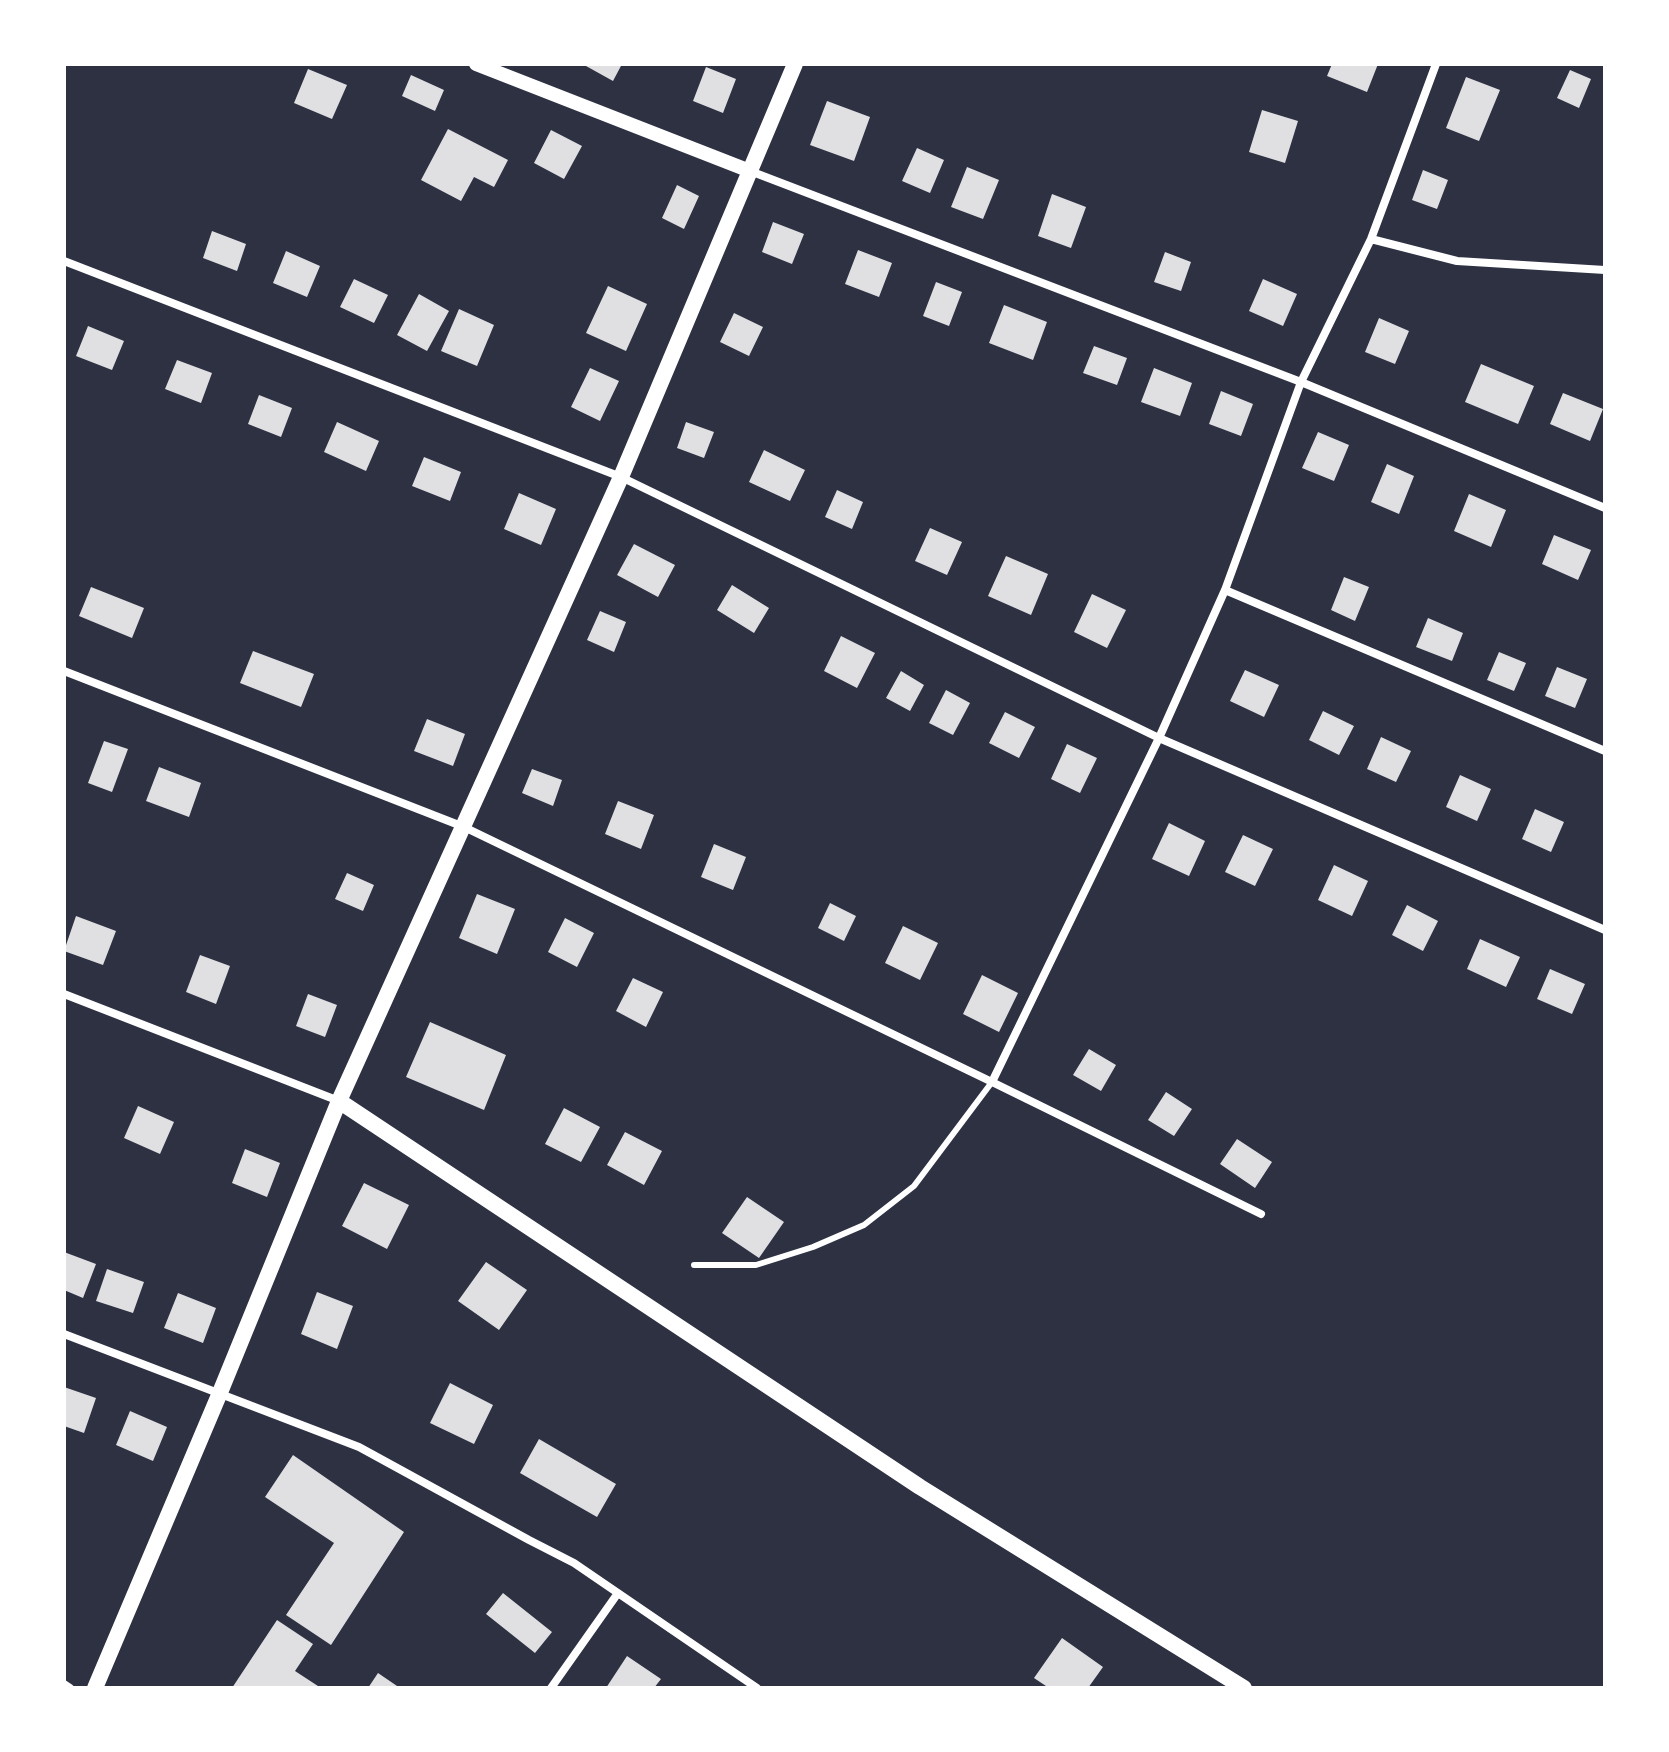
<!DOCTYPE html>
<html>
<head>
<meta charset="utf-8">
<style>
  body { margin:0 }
  #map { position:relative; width:1669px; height:1752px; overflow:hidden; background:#2d3142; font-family:"PT Sans",sans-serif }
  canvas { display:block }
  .frame { position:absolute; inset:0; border:66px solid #fff; pointer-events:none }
</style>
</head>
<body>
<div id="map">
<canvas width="1669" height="1752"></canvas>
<div class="frame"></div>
</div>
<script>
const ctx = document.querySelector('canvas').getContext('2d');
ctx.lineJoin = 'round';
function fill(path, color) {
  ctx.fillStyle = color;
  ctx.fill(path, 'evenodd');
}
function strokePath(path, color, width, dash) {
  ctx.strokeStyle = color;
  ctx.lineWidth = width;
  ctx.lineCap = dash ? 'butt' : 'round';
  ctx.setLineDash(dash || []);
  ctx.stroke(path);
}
const building = new Path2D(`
  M588,64H622L613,81L586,66Z
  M1332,64H1378L1367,92L1327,76Z
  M706,67L736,79L723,113L693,101Z
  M308,69L347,85L332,119L294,103Z
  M1570,70L1591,79L1579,108L1557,98Z
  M411,75L444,90L435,111L402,96Z
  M1466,77L1500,90L1479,141L1446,128Z
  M827,101L870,117L854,161L810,145Z
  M1262,110L1298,121L1285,163L1249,152Z
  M448,129L508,160L494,187L474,177L461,201L421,180Z
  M551,130L582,146L564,179L534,163Z
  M917,148L944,160L930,193L902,181Z
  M967,167L999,180L983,219L951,207Z
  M1423,170L1448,180L1437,209L1412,200Z
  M677,185L699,196L684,229L662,218Z
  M1052,194L1086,207L1071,248L1038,236Z
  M773,222L804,234L792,264L762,252Z
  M212,231L246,244L237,271L203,258Z
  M858,250L892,263L879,297L845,284Z
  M286,251L320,266L307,297L273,283Z
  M1165,252L1191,262L1181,291L1154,282Z
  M354,279L388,295L374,323L340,307Z
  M1263,279L1297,294L1283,326L1249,311Z
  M936,282L962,292L949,326L923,316Z
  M608,286L647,304L626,351L586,333Z
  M419,294L449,311L427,351L397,335Z
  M1004,305L1047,322L1033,360L989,343Z
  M459,309L494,325L477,366L441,351Z
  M734,313L763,327L749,356L720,342Z
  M1379,318L1409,331L1395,364L1365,352Z
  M88,326L124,341L112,370L76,356Z
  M1094,346L1127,358L1117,385L1083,373Z
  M177,360L212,373L201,403L165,389Z
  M1481,364L1534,386L1518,424L1465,402Z
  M590,368L619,381L600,421L571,407Z
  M1154,368L1192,383L1180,416L1141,402Z
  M1221,391L1253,404L1241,436L1209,424Z
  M1563,393L1603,409L1590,441L1550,424Z
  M259,395L292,408L281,437L248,424Z
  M337,422L379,441L366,471L324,452Z
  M686,422L714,432L704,458L677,448Z
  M1318,432L1349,445L1334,481L1302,468Z
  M764,450L805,470L790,501L749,482Z
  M424,457L461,472L450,501L412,486Z
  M1387,464L1414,476L1399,514L1371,502Z
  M837,490L863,502L852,529L825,517Z
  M519,493L556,509L541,545L504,529Z
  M1469,494L1506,510L1491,547L1454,531Z
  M930,528L962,542L947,575L915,561Z
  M1554,535L1591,550L1578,580L1542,564Z
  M634,544L675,565L658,597L617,575Z
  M1006,556L1048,574L1031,615L988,596Z
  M1344,577L1369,587L1355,621L1331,610Z
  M732,585L769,608L754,633L717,610Z
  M91,587L144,608L132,638L79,616Z
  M1092,594L1126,610L1107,648L1074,632Z
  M600,611L626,622L614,652L587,640Z
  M1428,618L1463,633L1452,661L1416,647Z
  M841,636L875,653L857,688L824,671Z
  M253,651L314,674L301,707L240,683Z
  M1499,652L1526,663L1514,691L1487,680Z
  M1557,667L1587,679L1575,708L1545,696Z
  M1245,670L1279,685L1264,717L1230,701Z
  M901,671L924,685L910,711L886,698Z
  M946,690L970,703L953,735L929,723Z
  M1323,711L1354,726L1339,755L1309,740Z
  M1005,712L1035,727L1019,758L989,743Z
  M427,719L465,734L453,766L414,751Z
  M1381,737L1411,751L1396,782L1367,769Z
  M104,741L128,749L112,792L88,783Z
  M1067,744L1097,758L1080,793L1051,779Z
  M159,767L201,783L189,817L146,801Z
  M532,769L562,780L553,806L522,793Z
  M1460,775L1491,789L1477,821L1446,807Z
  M618,801L654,815L641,849L605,834Z
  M1535,809L1564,822L1551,852L1522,839Z
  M1169,823L1205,841L1189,876L1152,859Z
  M1243,835L1273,849L1255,886L1225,872Z
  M714,844L746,857L733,890L701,877Z
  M1334,865L1368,881L1352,916L1318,900Z
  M347,873L374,885L363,911L335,899Z
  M477,894L515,909L497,954L459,938Z
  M830,903L856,916L844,941L818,928Z
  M1407,905L1438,921L1423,951L1392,935Z
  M76,916L116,931L103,965L64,951Z
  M565,918L594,933L577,967L548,952Z
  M903,926L938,943L920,980L885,963Z
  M1480,939L1520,957L1506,987L1467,969Z
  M200,955L230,966L216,1004L186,992Z
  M1550,969L1585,984L1572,1014L1537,999Z
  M982,975L1018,993L999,1032L963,1014Z
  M633,978L663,992L646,1027L616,1011Z
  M308,994L337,1005L325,1037L296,1026Z
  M430,1022L506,1055L484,1110L406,1077Z
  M1089,1049L1116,1065L1101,1091L1073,1075Z
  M1166,1092L1192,1109L1174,1136L1148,1120Z
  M138,1106L174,1122L160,1154L124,1138Z
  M564,1108L600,1127L581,1162L545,1144Z
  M625,1132L662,1151L644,1185L607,1165Z
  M1237,1139L1272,1162L1255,1188L1220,1164Z
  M245,1149L280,1163L267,1197L232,1183Z
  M364,1183L409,1205L387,1249L342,1226Z
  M747,1197L784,1222L759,1258L722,1233Z
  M64,1252L96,1264L83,1298L64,1290Z
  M486,1262L527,1290L499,1330L458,1301Z
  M107,1269L144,1282L133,1313L96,1301Z
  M317,1292L353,1306L337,1349L301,1334Z
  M178,1293L216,1308L203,1343L164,1328Z
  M450,1383L493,1405L474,1444L430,1423Z
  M64,1387L96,1398L84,1433L64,1426Z
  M130,1411L167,1427L153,1461L116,1445Z
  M539,1439L616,1484L597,1517L520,1473Z
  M293,1455L404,1532L331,1645L286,1615L334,1543L265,1497Z
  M503,1593L552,1632L535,1653L486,1614Z
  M277,1620L313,1644L295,1671L321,1688H232Z
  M1062,1638L1103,1667L1088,1688H1049L1034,1678Z
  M627,1656L661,1679L654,1688H606Z
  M378,1673L400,1688H368Z`);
const service = new Path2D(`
  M694,1265H756L813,1247L864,1225L914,1186L992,1082`);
const minor = new Path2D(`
  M750,171L1301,382L1605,508
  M1371,239L1457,261L1605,270
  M64,261L621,477L1159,738L1605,930
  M1225,590L1605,751
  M64,671L464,827L992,1082L1261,1214
  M64,994L339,1101
  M992,1082L1159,738L1225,590L1301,382L1371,239L1436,64
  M64,1334L359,1447L529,1540L574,1563L757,1688
  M64,1684L70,1688
  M551,1688L618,1593`);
const tertiary = new Path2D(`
  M476,64L750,171`);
const secondary = new Path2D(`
  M339,1101L920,1487L1244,1688
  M95,1688L219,1395L339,1101L621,477L795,64`);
fill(building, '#e0e0e3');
strokePath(service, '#fff', 6);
strokePath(minor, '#fff', 8);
strokePath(tertiary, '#fff', 14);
strokePath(secondary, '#fff', 16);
</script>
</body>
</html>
